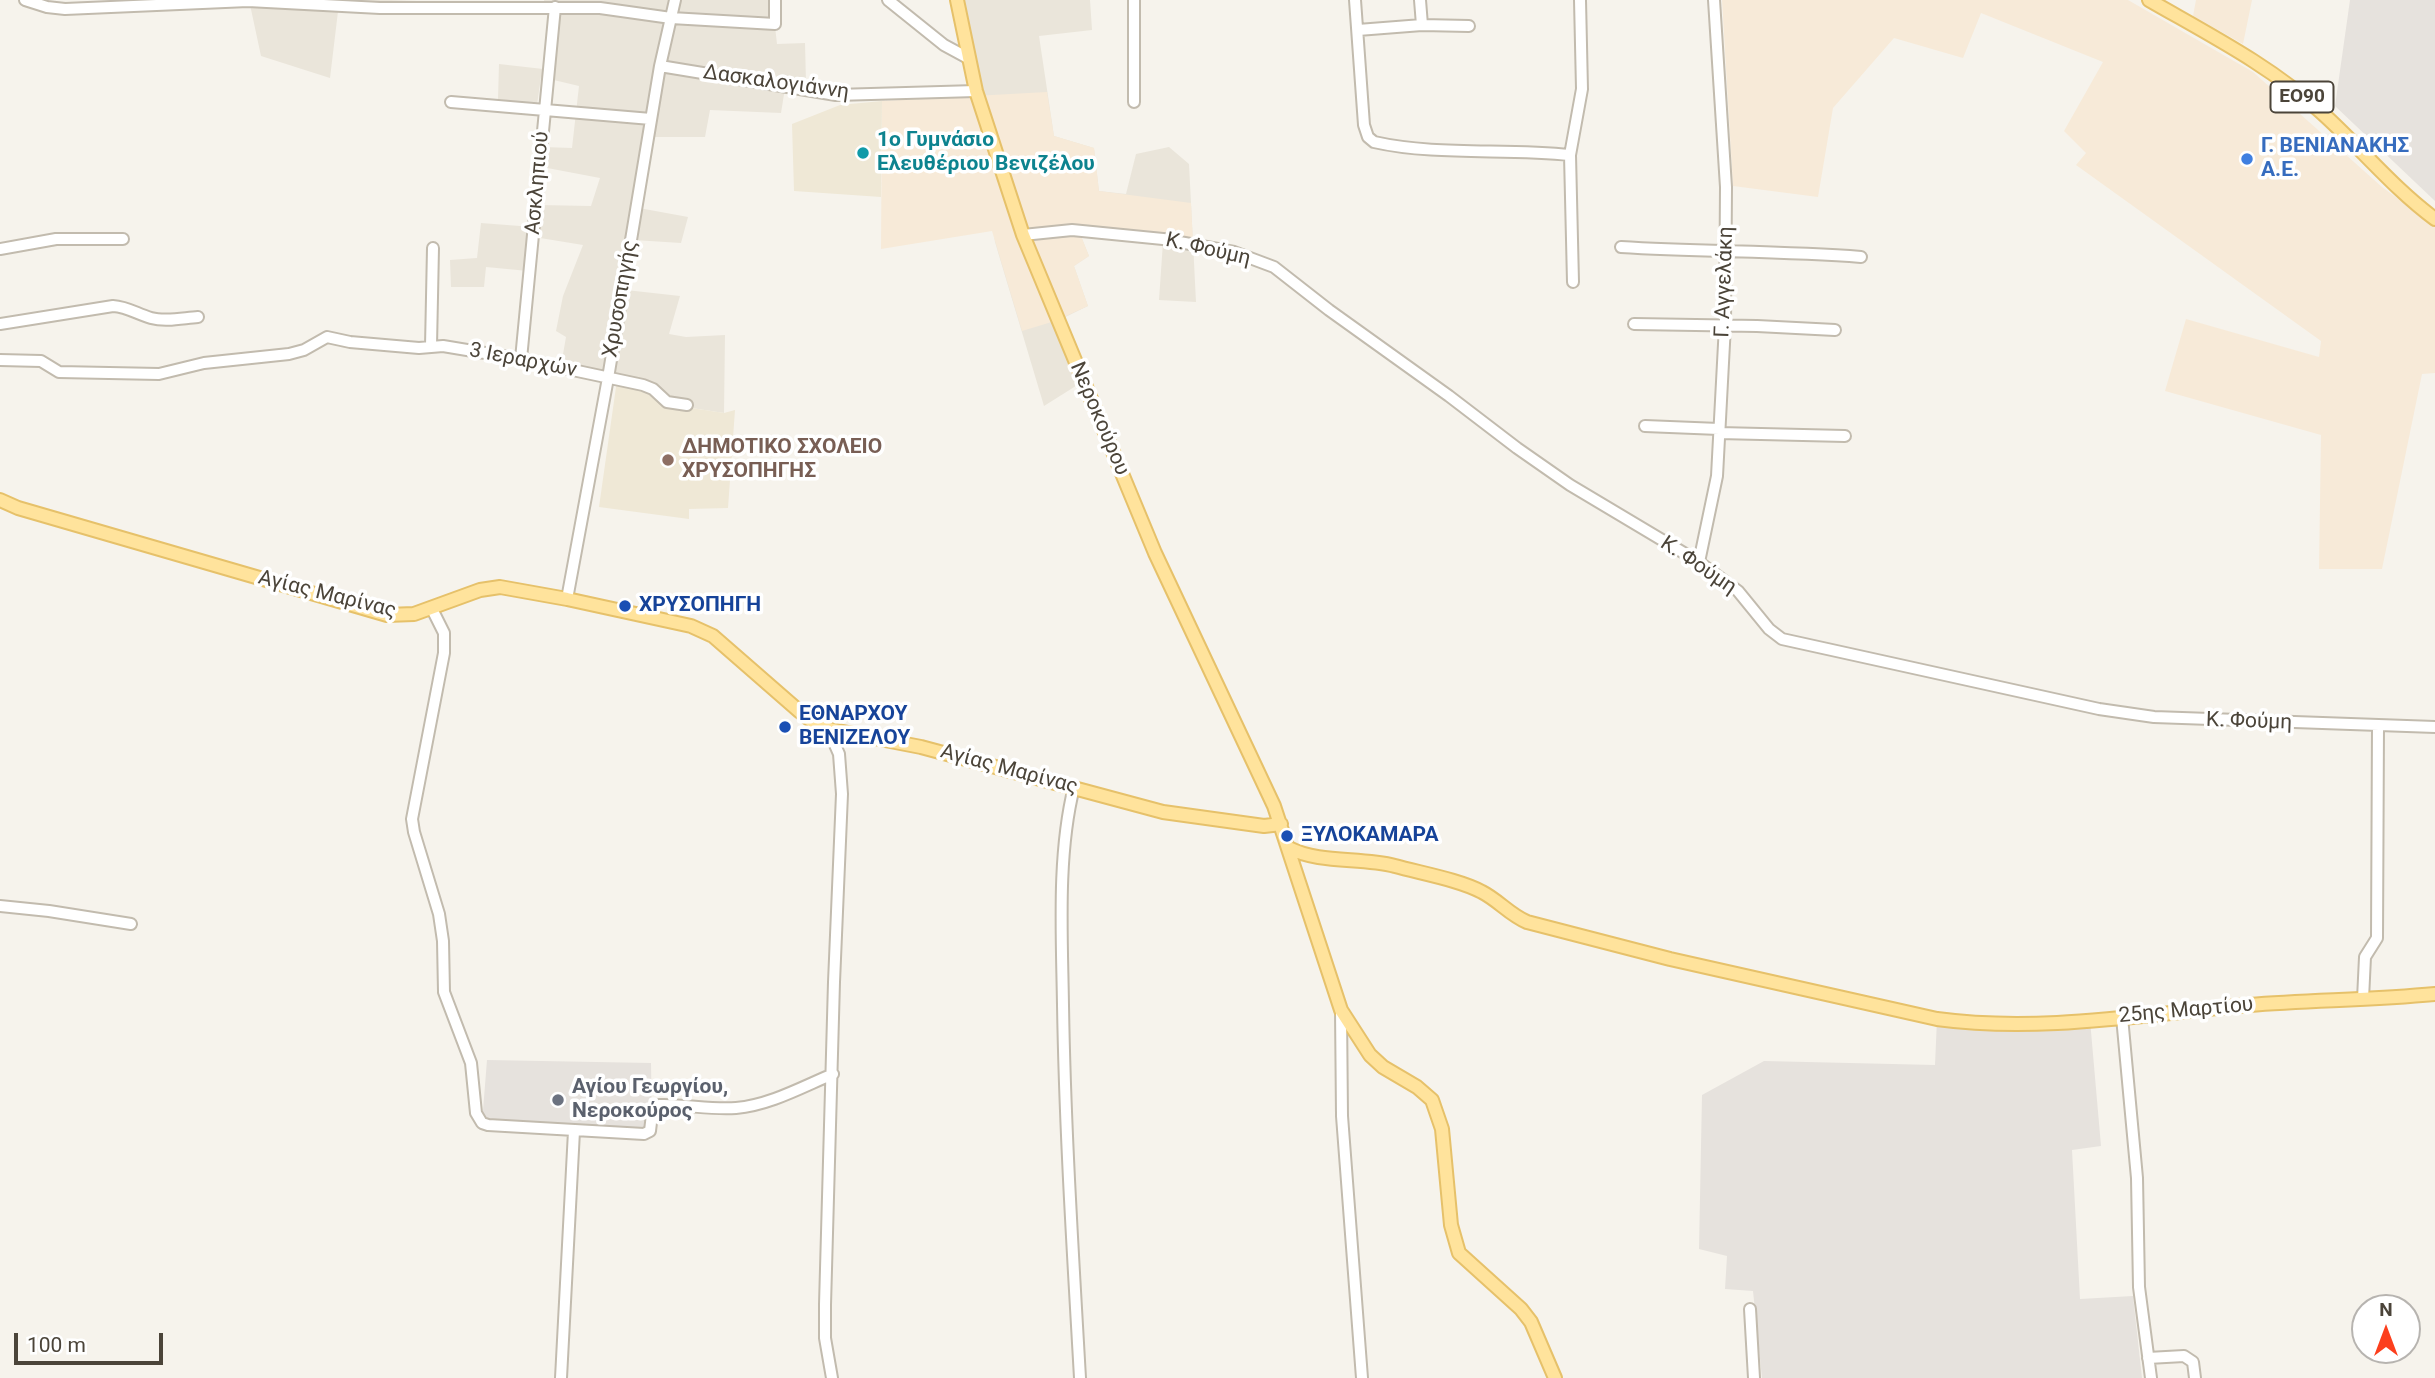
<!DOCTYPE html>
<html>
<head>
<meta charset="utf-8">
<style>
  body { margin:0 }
  #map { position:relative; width:2435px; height:1378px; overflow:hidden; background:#f6f3ec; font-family:Roboto,sans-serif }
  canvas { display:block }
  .north { position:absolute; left:2351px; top:1294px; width:70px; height:70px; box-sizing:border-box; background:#fff; border:2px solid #b7b4b0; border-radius:50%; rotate:0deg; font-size:19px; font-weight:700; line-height:28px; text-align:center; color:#4b4439 }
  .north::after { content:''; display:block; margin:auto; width:24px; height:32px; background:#fc3f1d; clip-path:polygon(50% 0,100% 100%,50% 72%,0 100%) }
  .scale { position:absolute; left:14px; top:1333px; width:149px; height:32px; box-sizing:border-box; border:4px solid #4b4439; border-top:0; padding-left:9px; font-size:21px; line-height:24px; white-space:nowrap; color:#4b4439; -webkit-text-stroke:5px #fff; paint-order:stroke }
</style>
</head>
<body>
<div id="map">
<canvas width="2435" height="1378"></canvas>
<div class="north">N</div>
<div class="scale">100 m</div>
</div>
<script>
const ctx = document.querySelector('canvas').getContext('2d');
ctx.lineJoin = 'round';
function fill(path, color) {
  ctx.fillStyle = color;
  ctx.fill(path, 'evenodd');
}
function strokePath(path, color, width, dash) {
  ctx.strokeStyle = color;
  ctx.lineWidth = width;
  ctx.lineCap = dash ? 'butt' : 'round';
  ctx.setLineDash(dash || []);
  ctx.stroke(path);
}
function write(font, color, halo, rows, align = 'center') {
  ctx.font = font + ' Roboto,sans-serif';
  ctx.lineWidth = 7;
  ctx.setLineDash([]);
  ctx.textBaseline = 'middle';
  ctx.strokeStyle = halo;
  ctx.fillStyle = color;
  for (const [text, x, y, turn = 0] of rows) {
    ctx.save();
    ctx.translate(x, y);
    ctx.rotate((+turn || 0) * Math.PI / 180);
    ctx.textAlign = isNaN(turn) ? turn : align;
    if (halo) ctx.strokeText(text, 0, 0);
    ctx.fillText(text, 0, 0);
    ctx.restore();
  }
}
const residential = new Path2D(`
  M249,0H417L339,3L330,78L261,56Z
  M544,0H772L777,44L805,43L806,82H786L781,113L710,110L705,137H654L639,208L688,217L681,243L634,240L626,290L680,296L669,334L686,337L725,335L724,413L672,405L617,380L562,360L566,337L556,331L563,296L583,245L528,236V271L486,267L484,287H451L450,260L477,258L481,223L533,227L538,205L591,206L600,178L542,167L543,147L572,148L579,86L541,77L537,105L498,99L499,64L552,70L558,8L545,7Z
  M960,0H1090L1092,30L1039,36L1054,136L1094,148L1099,191L1126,194L1136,154L1169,147L1189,164L1196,302L1159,300L1163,242L1079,231L1089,256L1074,266L1088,306L1055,322L1079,384L1044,406L995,242Z`);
const commercial = new Path2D(`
  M1722,0H2128L2253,72L2382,187L2435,226V373L2422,374L2382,569H2319L2321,435L2165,391L2186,319L2319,357L2321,341L2076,165L2086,153L2064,131L2103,62L1981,13L1963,58L1894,38L1833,108L1818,197L1733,186Z
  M2196,0H2252L2243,44L2193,16Z
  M1047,92L1054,136L1094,148L1099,191L1191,203L1193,243L1079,231L1089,256L1074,266L1088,306L1055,321L1022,331L992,231L881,249L882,101Z`);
const industrial = new Path2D(`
  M2350,0H2435V201L2335,106Z
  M1937,1019L2090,1020L2101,1146L2072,1150L2080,1299L2133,1296L2142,1378H1762L1753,1291L1725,1289L1727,1256L1699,1249L1702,1095L1764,1061L1935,1065Z
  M487,1060L651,1063L652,1127L650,1131L482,1123Z`);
const education = new Path2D(`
  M882,101L881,197L794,191L792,124L840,105Z
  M617,380L649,388L672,405L724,413L735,410L728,508L689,509V519L599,507Z`);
const minor = new Path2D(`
  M25,0L47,7L65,9L248,1L380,8H600L671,18L775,24V0
  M888,0L944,45L968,58
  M1134,0V102
  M1355,0L1364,125L1368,137L1374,142C1436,156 1506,148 1570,155
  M1420,0L1422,25
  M1358,30L1422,25L1469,26
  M660,66L836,95L976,91
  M451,102L651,119
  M1023,235L1072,230L1163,239L1234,252L1274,267L1329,310L1449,396L1517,448L1570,485L1699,562L1738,591L1769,629L1782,639L2099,709L2154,717L2435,727
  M1621,247C1701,252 1781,251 1861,257
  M0,249L56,239H123
  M1573,282L1570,155L1582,89L1580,0
  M0,324L113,306C128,307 137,314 151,318C166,322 183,318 198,317
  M1634,324L1757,326L1835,330
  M431,346L433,248
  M521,359L555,7
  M0,360L41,361L59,372L159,374L204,363L289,354L304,350L327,337L350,342L419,348L443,346L521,359L643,385L653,389L667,402L687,405
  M1645,426L1719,429
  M1719,433L1845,436
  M1699,562L1717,476L1725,325L1726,187L1714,0
  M567,599L608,378L660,66L675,0
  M432,609L444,633V653L412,819L414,832L439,914L443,941L444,992L471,1063L476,1113L482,1123L488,1125L644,1134L650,1131L652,1114L659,1105C685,1104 710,1110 736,1108C770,1105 802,1087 833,1074
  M828,729L839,754L842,794L834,982L825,1305V1338L832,1378
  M1074,787C1057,855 1062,935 1063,1005C1065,1130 1073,1254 1080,1378
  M0,906L49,911L131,924
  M2363,999L2365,957L2377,938L2378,726
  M1341,1010L1342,1116L1362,1378
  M2122,1017L2137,1178L2139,1287L2151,1378
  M1750,1309L1754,1378
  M2148,1358L2184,1356L2193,1362L2195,1378
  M561,1378L574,1131`);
const major = new Path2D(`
  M957,0L976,91L1023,235L1155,553L1274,806L1341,1010L1370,1055L1383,1067L1417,1087L1432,1100L1442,1129L1451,1225L1459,1253L1521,1309L1531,1322L1555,1378
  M2149,0C2208,34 2271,66 2321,112C2360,147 2393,188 2435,219
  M0,500L18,508L387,615L414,614L480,590L500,587L567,599L691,626L713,636L799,711L813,722L828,729L921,747L1163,812L1264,826L1281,824
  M1289,848C1320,864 1360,857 1395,866C1420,873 1460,880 1482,892C1498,900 1510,915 1527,922L1670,959L1937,1019C2040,1033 2146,1014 2249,1005C2311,1000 2373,1000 2435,994`);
const markers = [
  [863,153,7,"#0f9aa8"],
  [2247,159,7,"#3f7fe0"],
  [668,460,7,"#8d6e63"],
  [625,606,7,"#1a4fb4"],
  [785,727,7,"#1a4fb4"],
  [1287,836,7,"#1a4fb4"],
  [558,1100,7,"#6b7280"]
];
const shields = [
  [2302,97,63]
];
const shieldNames = [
  ["ΕΟ90",2302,97]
];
const streetNames = [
  ["Δασκαλογιάννη",776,83,8],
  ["Ασκληπιού",538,183,-85],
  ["Κ. Φούμη",1208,250,13],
  ["Γ. Αγγελάκη",1725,282,-88],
  ["Χρυσοπηγής",621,299,-80],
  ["3 Ιεραρχών",523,361,11],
  ["Νεροκούρου",1099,419,67],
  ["Κ. Φούμη",1698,566,34],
  ["Αγίας Μαρίνας",327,595,14],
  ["Κ. Φούμη",2249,722,2],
  ["Αγίας Μαρίνας",1009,770,15],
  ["25ης Μαρτίου",2186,1011,-5]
];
const cultureNames = [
  ["1ο Γυμνάσιο",877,141],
  ["Ελευθέριου Βενιζέλου",877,165]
];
const shopNames = [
  ["Γ. ΒΕΝΙΑΝΑΚΗΣ",2261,147],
  ["A.E.",2261,171]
];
const educationNames = [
  ["ΔΗΜΟΤΙΚΟ ΣΧΟΛΕΙΟ",682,448],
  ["ΧΡΥΣΟΠΗΓΗΣ",682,472]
];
const transitNames = [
  ["ΧΡΥΣΟΠΗΓΗ",639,606],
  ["ΕΘΝΑΡΧΟΥ",799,715],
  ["ΒΕΝΙΖΕΛΟΥ",799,739],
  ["ΞΥΛΟΚΑΜΑΡΑ",1301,836]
];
const worshipNames = [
  ["Αγίου Γεωργίου,",572,1088],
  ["Νεροκούρος",572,1112]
];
fill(residential, '#eae5da');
fill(commercial, '#f7ead8');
fill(industrial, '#e6e2dd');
fill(education, '#efe8d6');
strokePath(minor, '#c2bbae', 14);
strokePath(major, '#e6c16a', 16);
strokePath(minor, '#fff', 10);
strokePath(major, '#ffe39c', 12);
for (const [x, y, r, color] of markers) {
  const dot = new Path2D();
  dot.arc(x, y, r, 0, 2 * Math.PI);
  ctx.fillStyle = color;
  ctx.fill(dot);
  strokePath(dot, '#fff', 2.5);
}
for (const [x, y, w] of shields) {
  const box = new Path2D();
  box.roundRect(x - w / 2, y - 15.5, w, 31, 5);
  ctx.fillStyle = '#fff';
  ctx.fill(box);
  strokePath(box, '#4b4439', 2);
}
write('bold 19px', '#4b4439', null, shieldNames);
write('21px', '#4b4439', '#fff', streetNames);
write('bold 21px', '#0d838f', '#fff', cultureNames, 'left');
write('bold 21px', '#366cbe', '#fff', shopNames, 'left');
write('bold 21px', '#785e54', '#fff', educationNames, 'left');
write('bold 21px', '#164399', '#fff', transitNames, 'left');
write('bold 21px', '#5b616d', '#fff', worshipNames, 'left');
</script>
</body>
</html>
